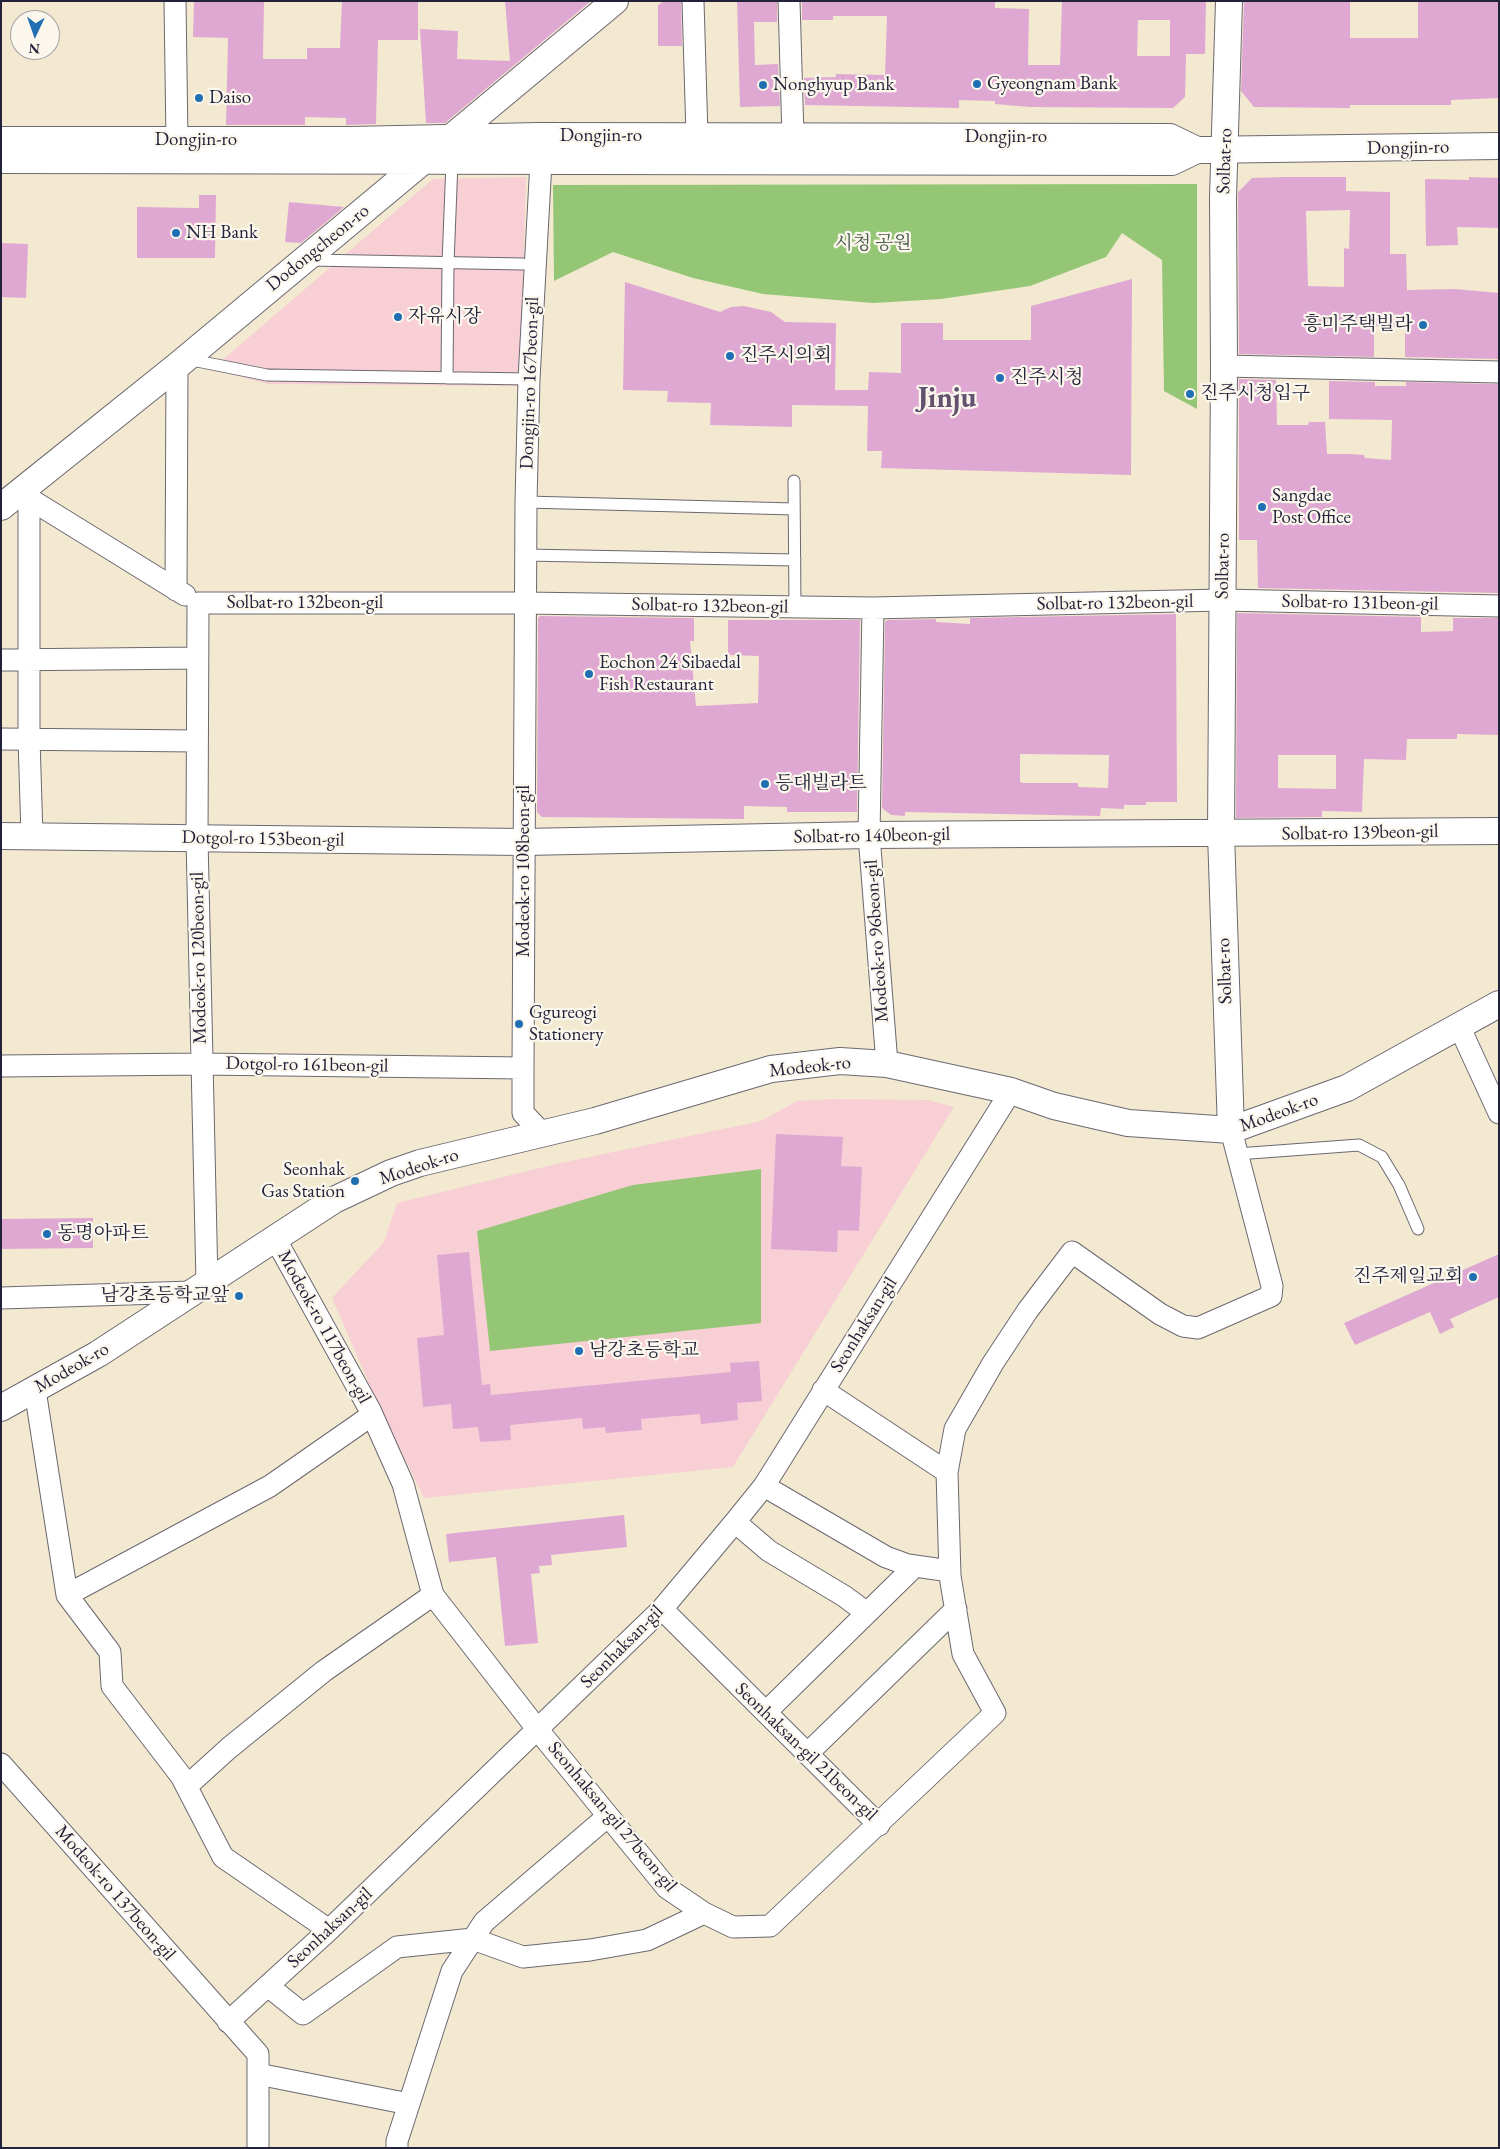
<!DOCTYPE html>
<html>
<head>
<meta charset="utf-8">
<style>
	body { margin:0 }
	#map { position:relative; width:1500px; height:2149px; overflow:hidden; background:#f3e9d1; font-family:"EB Garamond",serif }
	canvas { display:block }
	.frame { position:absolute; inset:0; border:2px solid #22223b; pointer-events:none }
	.north { position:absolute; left:10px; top:10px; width:50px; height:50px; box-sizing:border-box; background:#fbf7ec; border:1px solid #a4a2a5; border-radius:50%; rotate:183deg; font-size:14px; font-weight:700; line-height:20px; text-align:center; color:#22223b }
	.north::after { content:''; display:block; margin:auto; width:18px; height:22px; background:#1f6fb2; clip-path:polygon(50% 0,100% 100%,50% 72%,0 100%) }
</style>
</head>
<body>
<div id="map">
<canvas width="1500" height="2149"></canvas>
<div class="frame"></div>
<div class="north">N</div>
</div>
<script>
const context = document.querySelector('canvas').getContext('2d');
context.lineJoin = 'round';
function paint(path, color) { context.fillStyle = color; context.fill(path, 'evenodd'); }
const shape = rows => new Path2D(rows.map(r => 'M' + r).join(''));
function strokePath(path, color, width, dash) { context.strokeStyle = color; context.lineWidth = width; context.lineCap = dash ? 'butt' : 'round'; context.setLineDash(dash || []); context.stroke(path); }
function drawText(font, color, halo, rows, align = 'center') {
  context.font = font + ' "EB Garamond","Noto Serif KR",serif'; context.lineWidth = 4.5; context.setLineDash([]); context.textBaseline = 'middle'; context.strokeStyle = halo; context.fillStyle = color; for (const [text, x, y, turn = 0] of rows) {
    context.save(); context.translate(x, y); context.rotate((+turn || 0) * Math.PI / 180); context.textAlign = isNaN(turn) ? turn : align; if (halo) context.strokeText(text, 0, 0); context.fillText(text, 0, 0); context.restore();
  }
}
paint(shape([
	[526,177,520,386,268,384,212,369,433,179],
	[832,1099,928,1100,954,1107,733,1467,424,1498,378,1404,332,1298,384,1242,397,1203,556,1164,761,1121,797,1101]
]), '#f7cfd4');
paint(shape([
	[1197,184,1197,409,1164,391,1162,260,1122,233,1106,257,1030,286,941,299,873,303,763,294,693,278,613,252,554,281,553,185],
	[761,1169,761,1323,490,1351,477,1231,633,1185]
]), '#94c676');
paint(shape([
	[194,1,264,1,263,59,307,59,307,48,340,48,342,1,418,1,418,40,378,40,376,124,346,125,346,118,305,117,305,125,226,125,228,38,193,37],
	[505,1,591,1,445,123,426,123,420,29,458,31,457,59,510,61],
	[664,1,681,1,682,46,658,46,658,5],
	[737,1,777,1,777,22,754,22,755,65,778,64,780,106,740,107],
	[802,1,995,1,995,8,1029,9,1028,65,1060,65,1062,1,1206,1,1205,54,1186,54,1185,97,1173,108,1030,107,995,104,995,101,959,100,959,108,805,105,804,78,836,77,836,74,885,75,887,16,833,16,833,20,802,20],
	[1138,20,1170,20,1170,56,1137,56],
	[1244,1,1350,1,1350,38,1418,38,1418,1,1499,1,1499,98,1451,100,1451,105,1350,105,1350,108,1254,107,1241,91],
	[1283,177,1346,177,1346,191,1390,192,1390,254,1406,254,1407,290,1455,289,1499,293,1499,359,1405,357,1405,327,1374,326,1374,357,1239,354,1238,192,1252,178],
	[1350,210,1349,249,1344,248,1344,287,1308,286,1306,211],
	[1469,177,1499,178,1499,228,1457,227,1458,245,1426,246,1425,179,1469,180],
	[199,195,216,195,215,258,137,258,137,207,199,208],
	[289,202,344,207,301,243,285,242],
	[1,243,28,244,26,298,1,297],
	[1132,279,1131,475,881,468,882,451,867,451,868,406,792,405,792,427,710,425,711,403,667,402,668,391,623,390,625,282,720,312,731,307,744,306,771,312,785,322,836,323,835,390,868,390,869,372,901,373,901,323,943,323,943,340,1031,340,1031,306],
	[1239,379,1276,380,1277,425,1308,425,1309,422,1325,422,1327,454,1351,454,1364,455,1365,458,1391,460,1392,420,1329,419,1329,381,1375,382,1375,386,1406,386,1406,382,1499,384,1499,593,1258,588,1257,540,1239,540],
	[1237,613,1421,617,1421,632,1453,631,1453,618,1499,618,1499,735,1457,734,1457,739,1407,739,1406,760,1364,759,1362,812,1322,811,1322,817,1236,818],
	[1278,755,1336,755,1336,789,1278,788],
	[1176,614,1177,802,1146,802,1146,805,1124,805,1124,809,1101,808,1100,816,905,812,905,816,891,815,882,808,885,622,888,620,936,619,936,622,970,624,970,618],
	[1020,754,1109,755,1108,788,1078,787,1078,783,1023,783,1020,782],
	[540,616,694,618,694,641,690,641,696,706,758,703,759,656,728,655,728,620,860,620,857,812,787,812,787,807,744,806,744,819,542,817,537,812,538,618],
	[776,1134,843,1137,841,1166,862,1167,859,1231,838,1230,837,1252,771,1249],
	[93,1218,93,1248,1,1249,1,1219],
	[469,1252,482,1385,490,1384,491,1395,731,1372,730,1363,759,1361,762,1401,737,1403,738,1420,701,1424,700,1414,641,1419,642,1430,606,1433,605,1427,583,1429,582,1418,510,1425,511,1440,480,1442,478,1427,453,1429,451,1404,423,1407,417,1338,444,1335,437,1255],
	[1499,1254,1499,1297,1450,1319,1454,1327,1440,1334,1430,1312,1355,1345,1344,1323],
	[624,1515,627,1547,551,1555,552,1565,539,1566,540,1573,531,1574,538,1643,505,1646,496,1557,449,1562,446,1534]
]), '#dfa8d2');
const service = shape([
	[310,260,523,264],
	[187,359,267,375,529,379],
	[447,378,448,263,452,162],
	[794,481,795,607],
	[526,502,794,509],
	[525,555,795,560],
	[1237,1154,1359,1145,1382,1157,1399,1185,1418,1229]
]);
const minor = shape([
	[175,1,177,141],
	[693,1,697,136],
	[789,1,793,137],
	[541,162,529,379,526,502,523,1068,523,1113,542,1133],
	[1224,366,1499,372],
	[20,493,185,595],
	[29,499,29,739,32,836],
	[176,590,177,366],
	[198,603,524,603,873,608,1222,600,1499,606],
	[198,603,197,838,207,1283],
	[873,608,869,835,887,1064],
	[1,660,197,658],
	[1,739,196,741],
	[1459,1026,1499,1113],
	[1,1066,201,1064,523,1068],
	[276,1240,370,1410,403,1484,433,1595,538,1730,667,1888,704,1913,733,1927,770,1926,995,1713,963,1654,950,1576,947,1472,823,1390],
	[1,1298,192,1292],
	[35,1390,67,1595,110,1652,112,1686,181,1776,223,1857,329,1930],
	[947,1472,955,1429,993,1363,1028,1310,1072,1252,1160,1314,1183,1326,1198,1328,1271,1296,1272,1286,1231,1130],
	[764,1486,886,1557,908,1565,950,1571],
	[735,1522,769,1551,844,1596,867,1613],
	[67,1595,270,1486,372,1415],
	[662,1609,879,1825],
	[766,1712,915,1566],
	[807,1754,956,1609],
	[1,1764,258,2054,258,2148],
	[187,1786,229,1748,324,1671,433,1595],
	[268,1986,303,2014,397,1947,473,1939,523,1957,590,1950,647,1940,704,1913],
	[228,2022,329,1930,662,1609,735,1522,764,1486,1011,1091],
	[258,2074,409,2104],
	[397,2148,397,2141,452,1971,473,1939,484,1922,608,1816]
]);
const tertiary = shape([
	[1229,1,1223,198,1224,366,1221,834,1231,1130],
	[1,140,351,140,538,136,1170,137,1197,150,1499,146],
	[1,160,1172,162,1197,150],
	[1,507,177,366,615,1],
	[1,836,524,842,869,835,1499,831],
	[1,1408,98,1354,334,1200,391,1173,420,1163,595,1121,771,1069,840,1061,887,1064,1011,1091,1054,1106,1128,1123,1231,1130,1347,1088,1499,1004]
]);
strokePath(service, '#6b6870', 13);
strokePath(minor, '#6b6870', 23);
strokePath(tertiary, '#6b6870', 28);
strokePath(service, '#fff', 11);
strokePath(minor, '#fff', 21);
strokePath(tertiary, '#fff', 26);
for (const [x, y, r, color] of [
	[977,84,5,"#1f6fb2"],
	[763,85,5,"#1f6fb2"],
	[199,98,5,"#1f6fb2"],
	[176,233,5,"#1f6fb2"],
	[398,317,5,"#1f6fb2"],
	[1423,325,5,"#1f6fb2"],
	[730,356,5,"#1f6fb2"],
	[1000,378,5,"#1f6fb2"],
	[1190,394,5,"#1f6fb2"],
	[1262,507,5,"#1f6fb2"],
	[589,674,5,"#1f6fb2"],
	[765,784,5,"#1f6fb2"],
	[519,1024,5,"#1f6fb2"],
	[355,1181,5,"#1f6fb2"],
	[47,1234,5,"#1f6fb2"],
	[1473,1277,5,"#1f6fb2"],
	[239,1296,5,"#1f6fb2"],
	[579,1351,5,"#1f6fb2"]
]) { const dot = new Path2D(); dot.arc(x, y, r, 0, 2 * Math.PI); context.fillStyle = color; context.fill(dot); strokePath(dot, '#fbf7ec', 2); }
drawText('19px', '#22223b', '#fbf7ec', [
	["Gyeongnam Bank",987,84],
	["Nonghyup Bank",773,85],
	["Daiso",209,98],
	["NH Bank",186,233],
	["자유시장",408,317],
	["흥미주택빌라",1413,325,"right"],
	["진주시의회",740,356],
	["진주시청",1010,378],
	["진주시청입구",1200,394],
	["Sangdae",1272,496],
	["Post Office",1272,518],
	["Eochon 24 Sibaedal",599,663],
	["Fish Restaurant",599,685],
	["등대빌라트",775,784],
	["Ggureogi",529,1013],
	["Stationery",529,1035],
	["Seonhak",345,1170,"right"],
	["Gas Station",345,1192,"right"],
	["동명아파트",57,1234],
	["진주제일교회",1463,1277,"right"],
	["남강초등학교앞",229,1296,"right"],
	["남강초등학교",589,1351]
], 'left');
drawText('19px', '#22223b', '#fbf7ec', [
	["Dongjin-ro",601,136],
	["Dongjin-ro",1006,137],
	["Dongjin-ro",196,140],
	["Dongjin-ro",1408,148,-1],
	["Solbat-ro",1225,161,-88],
	["Dodongcheon-ro",318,248,-39],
	["Dongjin-ro 167beon-gil",530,383,-88],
	["Solbat-ro",1223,566,-89],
	["Solbat-ro 132beon-gil",305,603],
	["Solbat-ro 132beon-gil",1115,603,-1],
	["Solbat-ro 131beon-gil",1360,603,1],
	["Solbat-ro 132beon-gil",710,606,1],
	["Solbat-ro 139beon-gil",1360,833,-1],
	["Solbat-ro 140beon-gil",872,836,-1],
	["Dotgol-ro 153beon-gil",263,839,1],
	["Modeok-ro 108beon-gil",524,871,-90],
	["Modeok-ro 96beon-gil",877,941,-94],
	["Modeok-ro 120beon-gil",199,958,-91],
	["Solbat-ro",1225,971,-92],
	["Dotgol-ro 161beon-gil",307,1065,1],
	["Modeok-ro",810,1067,-6],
	["Modeok-ro",1279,1113,-20],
	["Modeok-ro",419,1167,-18],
	["Seonhaksan-gil",864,1325,-58],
	["Modeok-ro 117beon-gil",324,1327,61],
	["Modeok-ro",72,1368,-30],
	["Seonhaksan-gil",622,1647,-45],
	["Seonhaksan-gil 21beon-gil",806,1752,44],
	["Seonhaksan-gil 27beon-gil",612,1817,50],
	["Modeok-ro 137beon-gil",115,1893,49],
	["Seonhaksan-gil",330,1928,-43]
]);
drawText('19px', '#4a5b50', '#fbf7ec', [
	["시청 공원",873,244]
]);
drawText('bold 29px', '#645170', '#fbf7ec', [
	["Jinju",947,399]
]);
</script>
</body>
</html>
